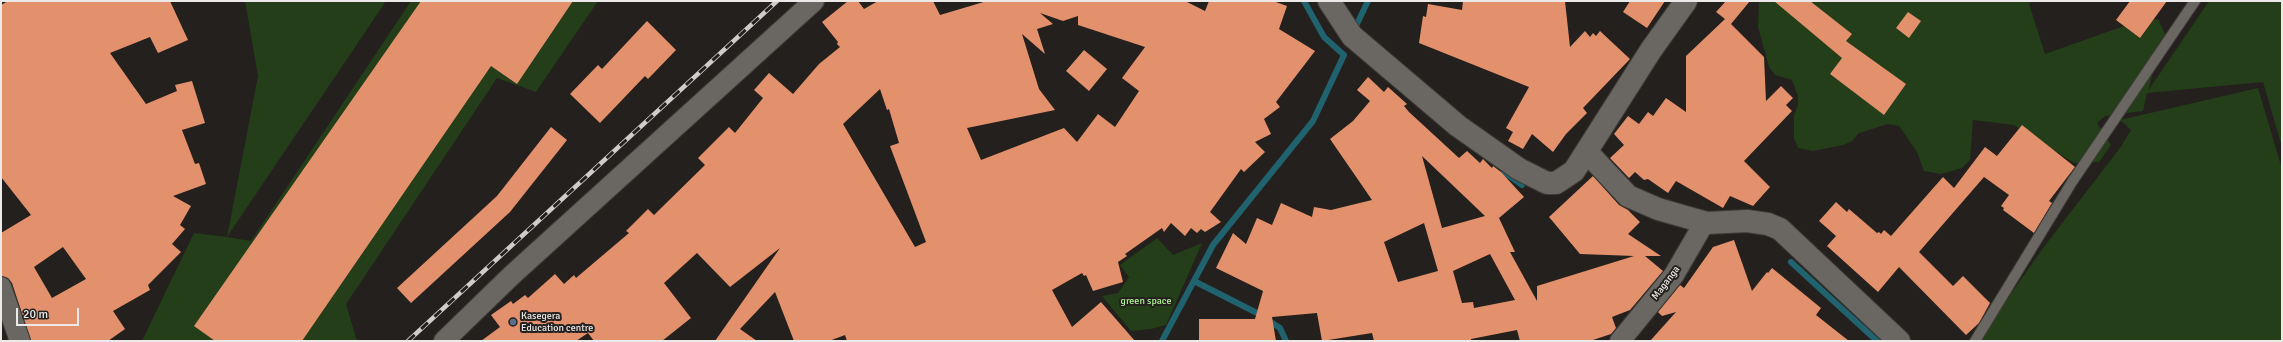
<!DOCTYPE html>
<html>
<head>
<meta charset="utf-8">
<style>
	body { margin:0 }
	#map { position:relative; width:2283px; height:342px; overflow:hidden; background:#24201d; font-family:Signika,sans-serif }
	canvas { display:block }
	.frame { position:absolute; inset:0; border:2px solid #eceae8; pointer-events:none }
	.scale { position:absolute; left:16px; top:308px; width:63px; height:18px; box-sizing:border-box; border:2px solid #eceae8; border-top:0; padding-left:5px; font-size:12px; line-height:14px; white-space:nowrap; color:#eceae8; -webkit-text-stroke:3px #24201d; paint-order:stroke }
</style>
</head>
<body>
<div id="map">
<canvas width="2283" height="342"></canvas>
<div class="frame"></div>
<div class="scale">20 m</div>
</div>
<script>
const context = document.querySelector('canvas').getContext('2d');
context.lineJoin = 'round';
function paint(path, color) { context.fillStyle = color; context.fill(path, 'evenodd'); }
const shape = rows => new Path2D(rows.map(r => 'M' + r).join(''));
function strokePath(path, color, width, dash) { context.strokeStyle = color; context.lineWidth = width; context.lineCap = dash ? 'butt' : 'round'; context.setLineDash(dash || []); context.stroke(path); }
function drawText(font, color, halo, rows, align = 'center') {
  context.font = font + ' Signika,sans-serif'; context.lineWidth = 4; context.setLineDash([]); context.textBaseline = 'middle'; context.strokeStyle = halo; context.fillStyle = color; for (const [text, x, y, turn = 0] of rows) {
    context.save(); context.translate(x, y); context.rotate((+turn || 0) * Math.PI / 180); context.textAlign = isNaN(turn) ? turn : align; if (halo) context.strokeText(text, 0, 0); context.fillText(text, 0, 0); context.restore();
  }
}
paint(shape([
	[245,1,386,1,227,237,251,241,411,1,598,1,536,92,497,78,346,304,357,341,142,341,194,233,227,237,258,76],
	[1759,1,2031,1,2029,4,2045,54,2121,27,2158,19,2166,36,2159,50,2148,91,2209,1,2282,1,2282,147,2263,82,2147,93,2143,111,2105,116,2097,123,2111,145,2099,162,2074,163,2014,125,1973,120,1970,160,1962,168,1941,174,1924,171,1917,152,1899,126,1888,124,1859,133,1852,141,1843,145,1813,151,1798,148,1794,138,1794,115,1798,105,1798,96,1792,80,1775,75,1769,67,1758,27],
	[2258,88,2282,169,2282,341,1978,341,2043,248,2120,148,2131,130,2120,120],
	[1157,238,1173,255,1202,243,1166,325,1151,329,1131,331,1102,296,1118,293,1129,277,1120,265]
]), '#233e19');
strokePath(shape([
	[1356,26,1368,1],
	[1504,172,1522,185],
	[1791,262,1877,341],
	[1194,281,1257,313,1280,328,1286,341],
	[1162,341,1213,245,1313,121,1344,55,1324,37,1304,1]
]), '#20636e', 6);
paint(shape([
	[8,1,170,1,188,40,158,53,150,37,110,53,146,104,177,91,175,85,192,81,205,123,182,130,195,164,199,163,206,184,173,196,191,206,180,225,185,229,172,244,181,252,148,285,150,290,113,311,125,329,108,341,31,341,12,283,8,278,1,276,1,233,31,215,1,177,1,5],
	[63,247,86,279,52,298,34,267],
	[421,1,573,1,517,84,491,66,302,341,215,341,194,326],
	[848,1,858,1,864,9,878,1,933,1,940,15,987,1,1185,1,1205,11,1209,1,1273,1,1287,6,1279,29,1315,51,1276,102,1280,107,1264,119,1271,134,1255,142,1265,152,1244,172,1241,169,1210,212,1221,222,1205,232,1201,229,1197,233,1191,228,1185,236,1171,223,1164,232,1162,228,1125,254,1127,256,1118,262,1123,282,1093,291,1086,275,1084,276,1082,273,1052,290,1072,327,1101,302,1135,341,847,341,845,335,829,341,794,341,775,292,740,329,757,341,715,341,780,248,730,287,697,253,664,283,691,318,662,341,594,341,588,333,576,341,481,341,500,327,491,315,511,301,513,304,525,295,528,298,555,274,564,284,574,275,576,278,629,233,626,231,648,209,654,215,705,165,698,158,729,127,735,133,763,98,754,90,769,73,793,94,819,64,840,47,837,44,838,42,822,22],
	[1040,13,1063,21,1078,16,1078,25,1145,47,1122,78,1139,91,1115,127,1098,114,1077,142,1064,128,981,160,967,128,1055,110,1039,89,1022,34,1045,54,1037,29,1053,24],
	[880,89,887,110,889,109,899,143,890,146,926,242,915,247,843,124],
	[1463,1,1565,1,1570,47,1585,31,1590,37,1593,33,1596,36,1600,31,1630,59,1583,108,1587,113,1566,134,1553,152,1532,134,1523,149,1508,141,1513,132,1506,128,1529,87,1419,43,1423,16,1426,17,1428,4,1462,10],
	[1630,1,1665,1,1647,28,1623,12],
	[1726,1,1750,1,1731,24,1764,57,1766,101,1781,86,1793,98,1786,105,1792,111,1744,161,1770,187,1753,206,1730,196,1723,208,1676,181,1668,193,1648,179,1644,180,1635,172,1629,178,1610,158,1624,145,1614,134,1628,116,1639,124,1648,112,1653,116,1666,98,1686,112,1686,56,1725,19,1716,12],
	[1774,1,1810,1,1852,34,1846,41,1906,84,1884,115,1830,74,1842,58],
	[2130,1,2167,1,2140,38,2116,20],
	[1908,12,1921,21,1909,38,1896,28],
	[647,21,676,50,648,79,645,76,600,123,570,94,598,65,602,69],
	[1084,50,1107,69,1089,91,1066,71],
	[1368,77,1384,92,1388,87,1407,104,1404,106,1409,112,1459,158,1467,151,1480,163,1483,159,1492,168,1493,166,1501,172,1524,197,1499,218,1515,252,1510,252,1537,301,1537,286,1634,256,1580,254,1549,217,1593,176,1619,205,1628,210,1640,222,1628,234,1661,256,1645,256,1663,271,1630,310,1612,317,1616,328,1611,334,1590,341,1520,341,1517,330,1471,339,1471,341,1374,341,1372,333,1322,341,1317,313,1272,317,1276,341,1199,341,1199,319,1255,319,1263,291,1216,268,1233,233,1246,244,1257,218,1272,225,1281,203,1312,217,1314,207,1331,210,1372,200,1330,139,1353,121,1370,101,1357,90],
	[1422,156,1485,216,1442,228],
	[1424,223,1438,271,1398,282,1384,242],
	[1490,254,1515,300,1474,308,1473,302,1462,303,1453,271],
	[2022,125,2075,167,2049,201,2052,203,2034,233,2003,210,2004,208,2001,206,2009,195,1984,177,1919,252,1953,286,1963,276,1990,303,1979,323,1966,335,1899,267,1878,292,1827,246,1836,236,1819,221,1836,202,1847,212,1849,209,1877,233,1879,232,1881,234,1884,230,1891,236,1943,177,1954,188,1985,147,1997,156],
	[551,127,567,140,510,212,411,303,397,288,497,196],
	[1734,240,1752,291,1767,272,1768,273,1772,268,1821,308,1816,315,1849,341,1650,341,1676,312,1662,316,1658,312,1680,285,1684,288,1713,247]
]), '#e3906c');
const service = shape([
	[1975,341,2072,182,2195,1]
]);
const minor = shape([
	[1,287,20,341],
	[444,341,512,275,814,1],
	[1620,341,1674,275,1703,225,1707,223]
]);
const tertiary = shape([
	[1329,1,1352,36,1458,126,1519,169,1547,183,1556,183,1574,171,1651,50,1686,1],
	[1587,152,1628,196,1658,209,1707,223,1747,221,1768,224,1780,229,1899,341]
]);
strokePath(service, '#3e3b38', 12);
strokePath(minor, '#3e3b38', 22);
strokePath(tertiary, '#3e3b38', 24);
strokePath(service, '#6a6662', 10);
strokePath(minor, '#6a6662', 20);
strokePath(tertiary, '#6a6662', 22);
const rail = shape([
	[408,341,777,1]
]);
strokePath(rail, '#cfcdcb', 4.5);
strokePath(rail, '#24201d', 3, [9]);
for (const [x, y, r, color] of [
	[513,322,4,"#5c6f8a"]
]) { const dot = new Path2D(); dot.arc(x, y, r, 0, 2 * Math.PI); context.fillStyle = color; context.fill(dot); strokePath(dot, '#24201d', 1.5); }
drawText('10px', '#eceae8', '#24201d', [
	["Maganga",1666,283,-53]
]);
drawText('10px', '#adf395', '#24201d', [
	["green space",1146,301]
]);
drawText('10px', '#eceae8', '#24201d', [
	["Kasegera",521,316],
	["Education centre",521,328]
], 'left');
</script>
</body>
</html>
